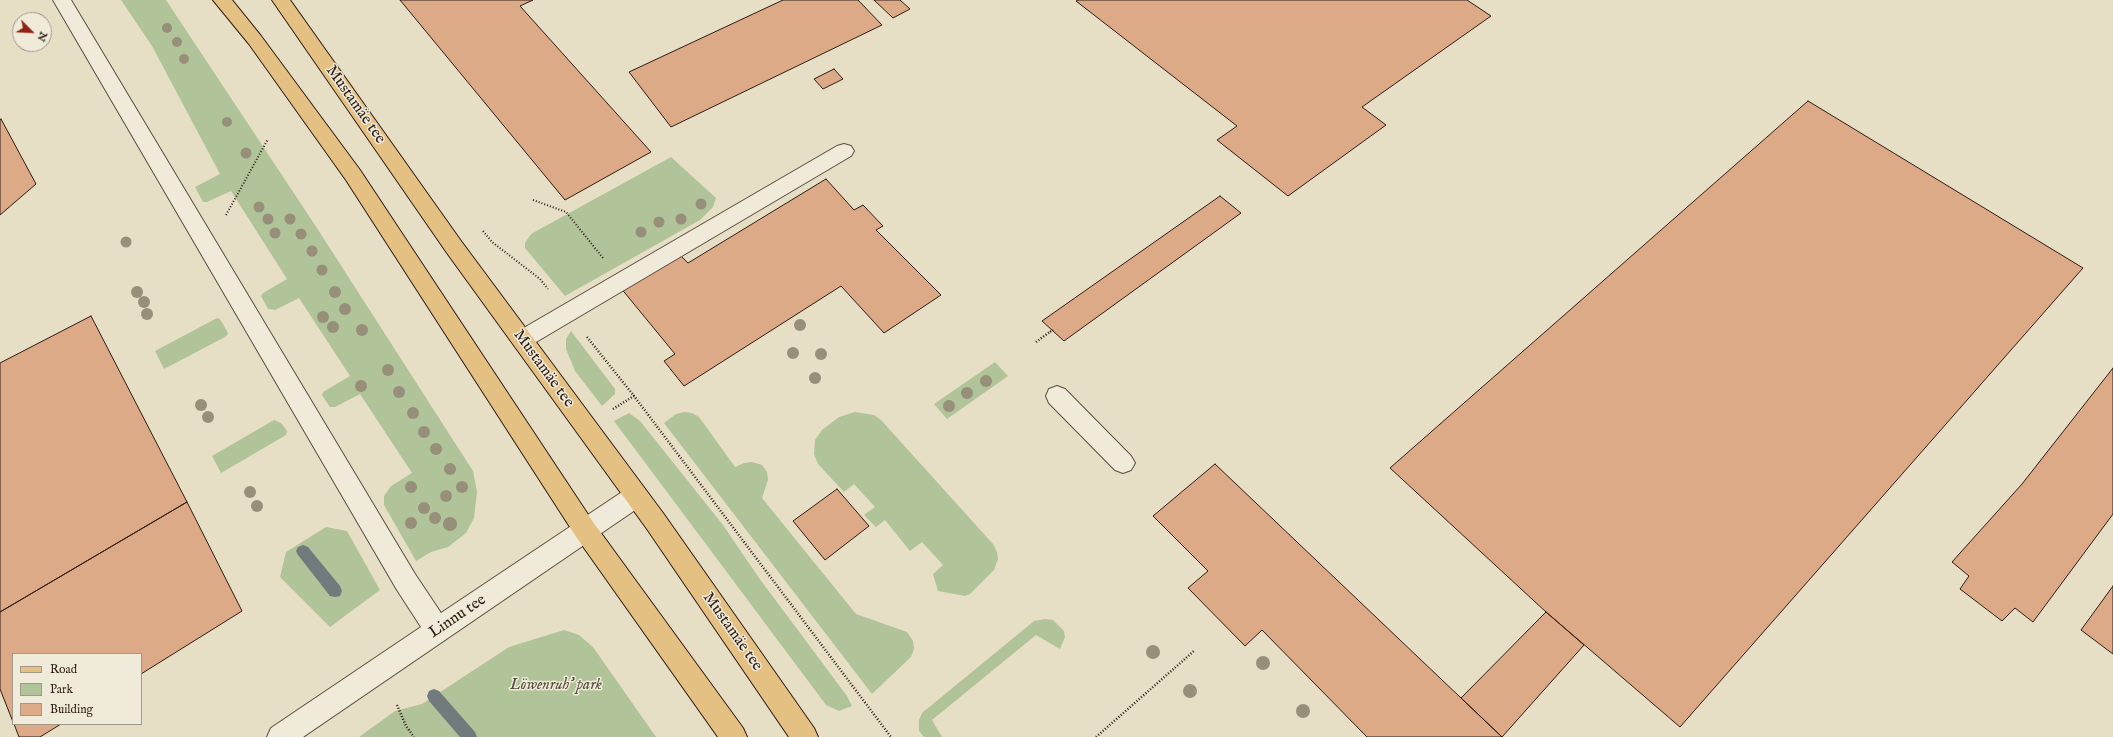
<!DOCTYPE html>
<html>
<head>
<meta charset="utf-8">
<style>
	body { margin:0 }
	#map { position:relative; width:2113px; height:737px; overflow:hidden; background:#e7dfc5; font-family:"IM FELL English",serif }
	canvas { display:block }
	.legend { position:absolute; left:12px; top:653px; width:130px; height:72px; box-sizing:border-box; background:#efead9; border:1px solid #a2988b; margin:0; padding:5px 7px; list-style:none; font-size:12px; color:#2e1c15 }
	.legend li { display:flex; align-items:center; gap:8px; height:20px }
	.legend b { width:20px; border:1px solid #a2988b }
	.north { position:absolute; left:12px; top:12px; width:40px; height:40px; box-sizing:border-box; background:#efead9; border:1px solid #a2988b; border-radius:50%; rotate:114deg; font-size:11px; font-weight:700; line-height:16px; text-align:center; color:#2e1c15 }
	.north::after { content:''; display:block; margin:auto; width:14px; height:18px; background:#8f2418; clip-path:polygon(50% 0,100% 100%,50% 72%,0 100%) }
</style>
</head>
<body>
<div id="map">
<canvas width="2113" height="737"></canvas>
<ul class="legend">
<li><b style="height:5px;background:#e4c082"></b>Road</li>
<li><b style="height:11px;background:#b1c398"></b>Park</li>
<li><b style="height:11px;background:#da8"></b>Building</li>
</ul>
<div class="north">N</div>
</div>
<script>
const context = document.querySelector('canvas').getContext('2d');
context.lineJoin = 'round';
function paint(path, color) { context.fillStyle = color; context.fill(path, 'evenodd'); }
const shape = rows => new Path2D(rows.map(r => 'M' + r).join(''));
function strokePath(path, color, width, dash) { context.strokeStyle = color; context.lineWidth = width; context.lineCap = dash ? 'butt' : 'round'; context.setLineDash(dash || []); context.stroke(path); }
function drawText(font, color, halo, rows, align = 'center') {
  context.font = font + ' "IM FELL English",serif'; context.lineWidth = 3; context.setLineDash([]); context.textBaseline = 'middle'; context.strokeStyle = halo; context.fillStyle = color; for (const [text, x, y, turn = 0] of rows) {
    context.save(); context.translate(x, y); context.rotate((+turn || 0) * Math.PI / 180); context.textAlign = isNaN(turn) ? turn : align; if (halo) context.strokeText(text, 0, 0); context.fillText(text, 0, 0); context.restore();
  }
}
paint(shape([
	[121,0,166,0,315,225,473,471,477,492,474,518,466,533,448,547,431,552,416,561,384,505,384,496,391,486,412,473,360,394,335,407,330,407,322,395,323,392,350,376,299,298,275,310,268,309,261,296,263,293,287,279,231,191,207,202,203,202,195,187,220,174,152,46],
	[671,157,716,198,713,207,700,220,565,296,525,248,525,243,531,234],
	[217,318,220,319,227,331,228,334,225,337,164,369,155,351],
	[571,331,615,389,615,394,602,406,575,371,566,349,566,339],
	[995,362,1008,376,947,419,934,404],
	[684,412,692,413,699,417,735,467,744,463,752,462,762,465,767,472,768,480,762,498,856,614,907,632,913,641,914,649,911,657,872,694,664,423,676,414],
	[855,412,874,415,881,420,993,544,997,552,998,559,994,570,970,594,965,596,938,591,933,574,943,565,922,542,910,551,885,520,876,527,864,515,875,507,854,484,844,492,818,464,814,454,815,440,822,430,839,417],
	[629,413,640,421,723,525,759,578,847,696,852,706,839,711,826,705,614,421],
	[274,420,281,423,287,431,286,435,221,473,212,456],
	[326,527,347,531,380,590,330,627,280,577,286,552],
	[1045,619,1053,620,1064,631,1065,637,1060,649,1036,635,932,720,942,737,924,737,919,731,919,720,922,713,1034,621],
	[564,630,579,635,593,647,656,737,359,737,395,711,422,704,509,647]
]), '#b1c398');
paint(shape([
	[303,545,308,547,340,586,342,591,340,596,335,597,330,596,298,555,296,551,298,547,303,545],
	[434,689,439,691,475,732,477,737,460,737,429,701,427,696,429,691,434,689]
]), '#717a7c');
const building = shape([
	[400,0,533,0,520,6,651,152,565,200,400,0],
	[783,0,858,0,882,25,671,127,629,72,783,0],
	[874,0,900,0,910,9,893,18,874,0],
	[1078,0,1467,0,1491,16,1362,107,1386,125,1288,196,1217,140,1237,126,1076,1,1078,0],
	[834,69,843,79,823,89,814,79,834,69],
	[1808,101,2083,268,1680,727,1546,612,1390,468,1808,101],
	[1,119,36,184,0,215,0,120,1,119],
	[826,179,854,210,863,205,883,226,876,230,941,295,884,333,841,286,684,386,664,361,675,354,620,287,677,252,688,263,826,179],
	[1220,196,1241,213,1064,341,1042,321,1220,196],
	[91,316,187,502,0,612,0,363,91,316],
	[2113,368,2113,514,2033,622,2015,608,2002,621,1960,589,1969,576,1952,562,2022,484,2113,368],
	[1215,464,1502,737,1367,737,1262,630,1245,646,1188,588,1208,571,1153,516,1215,464],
	[837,489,869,526,825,560,793,521,837,489],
	[187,502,242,611,141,674,141,654,13,654,13,722,0,689,0,612,187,502],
	[2113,586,2113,654,2081,630,2113,586],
	[1546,612,1584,645,1502,737,1461,698,1546,612],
	[14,724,61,724,40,737,19,737,14,724]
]);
paint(building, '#da8');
strokePath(building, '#2e1c15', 1);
const minor = shape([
	[53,0,71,0,415,574,441,613,628,488,636,485,644,488,648,496,644,504,303,737,267,737,271,728,421,627,397,590,53,0],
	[844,144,851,146,854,151,851,156,531,345,523,348,515,345,512,339,515,333,837,146,844,144],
	[1057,386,1065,389,1131,456,1135,463,1131,470,1123,473,1115,470,1049,403,1046,396,1049,389,1057,386]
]);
const major = shape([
	[213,0,232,0,261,36,360,170,593,522,743,728,747,737,718,737,577,538,346,180,249,44,213,0],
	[272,0,290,0,461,241,663,513,814,728,818,737,789,737,647,529,447,253,272,0]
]);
strokePath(minor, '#5c4d41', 2);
strokePath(major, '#2e1c15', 2);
strokePath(shape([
	[533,200,566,212,603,258],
	[226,215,268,139],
	[483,231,492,242,540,279,548,289],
	[1050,332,1053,330]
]), '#2e1c15', 2, [1, 2]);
strokePath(shape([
	[587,337,634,396],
	[1036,342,1051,331],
	[613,409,634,396,891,737],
	[397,705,406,726,414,737],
	[1096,737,1194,651]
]), '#2e1c15', 2.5, [1, 2]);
paint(minor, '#efead9');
paint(major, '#e4c082');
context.fillStyle = '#978f7a';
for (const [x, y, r] of [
	[167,28,5],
	[177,42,5],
	[184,59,5],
	[227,122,5],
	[246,153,5.5],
	[701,204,5.5],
	[259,207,5.5],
	[268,219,5.5],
	[290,219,5.5],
	[681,219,5.5],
	[659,222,5.5],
	[641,232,5.5],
	[275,233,5.5],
	[301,234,5.5],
	[126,242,5.5],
	[312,251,5.5],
	[322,270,5.5],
	[137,292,6],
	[335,292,6],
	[144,302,6],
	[345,309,6],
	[147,314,6],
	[323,317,6],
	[800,325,6],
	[333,327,6],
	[362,330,6],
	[793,353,6],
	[821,354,6],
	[388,370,6],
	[815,378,6],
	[986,381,6],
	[361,386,6],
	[399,392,6],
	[967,393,6],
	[201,405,6],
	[949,406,6],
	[413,413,6],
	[208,417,6],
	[424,432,6],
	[436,449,6],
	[450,469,6],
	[411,487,6],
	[462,487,6],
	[250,492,6],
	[446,496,6],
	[257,506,6],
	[424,508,6],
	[435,518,6],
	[411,523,6],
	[450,524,7],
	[1153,652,7],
	[1263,663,7],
	[1190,691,7],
	[1303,711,7]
]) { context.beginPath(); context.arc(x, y, r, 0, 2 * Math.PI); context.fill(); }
drawText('16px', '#2e1c15', '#efead9', [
	["Mustamäe tee",355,105,55],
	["Mustamäe tee",543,369,54],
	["Linnu tee",458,617,-34],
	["Mustamäe tee",732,632,55]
]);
drawText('italic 16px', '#554e3c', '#efead9', [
	["Löwenruh' park",556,686]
]);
</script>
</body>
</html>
